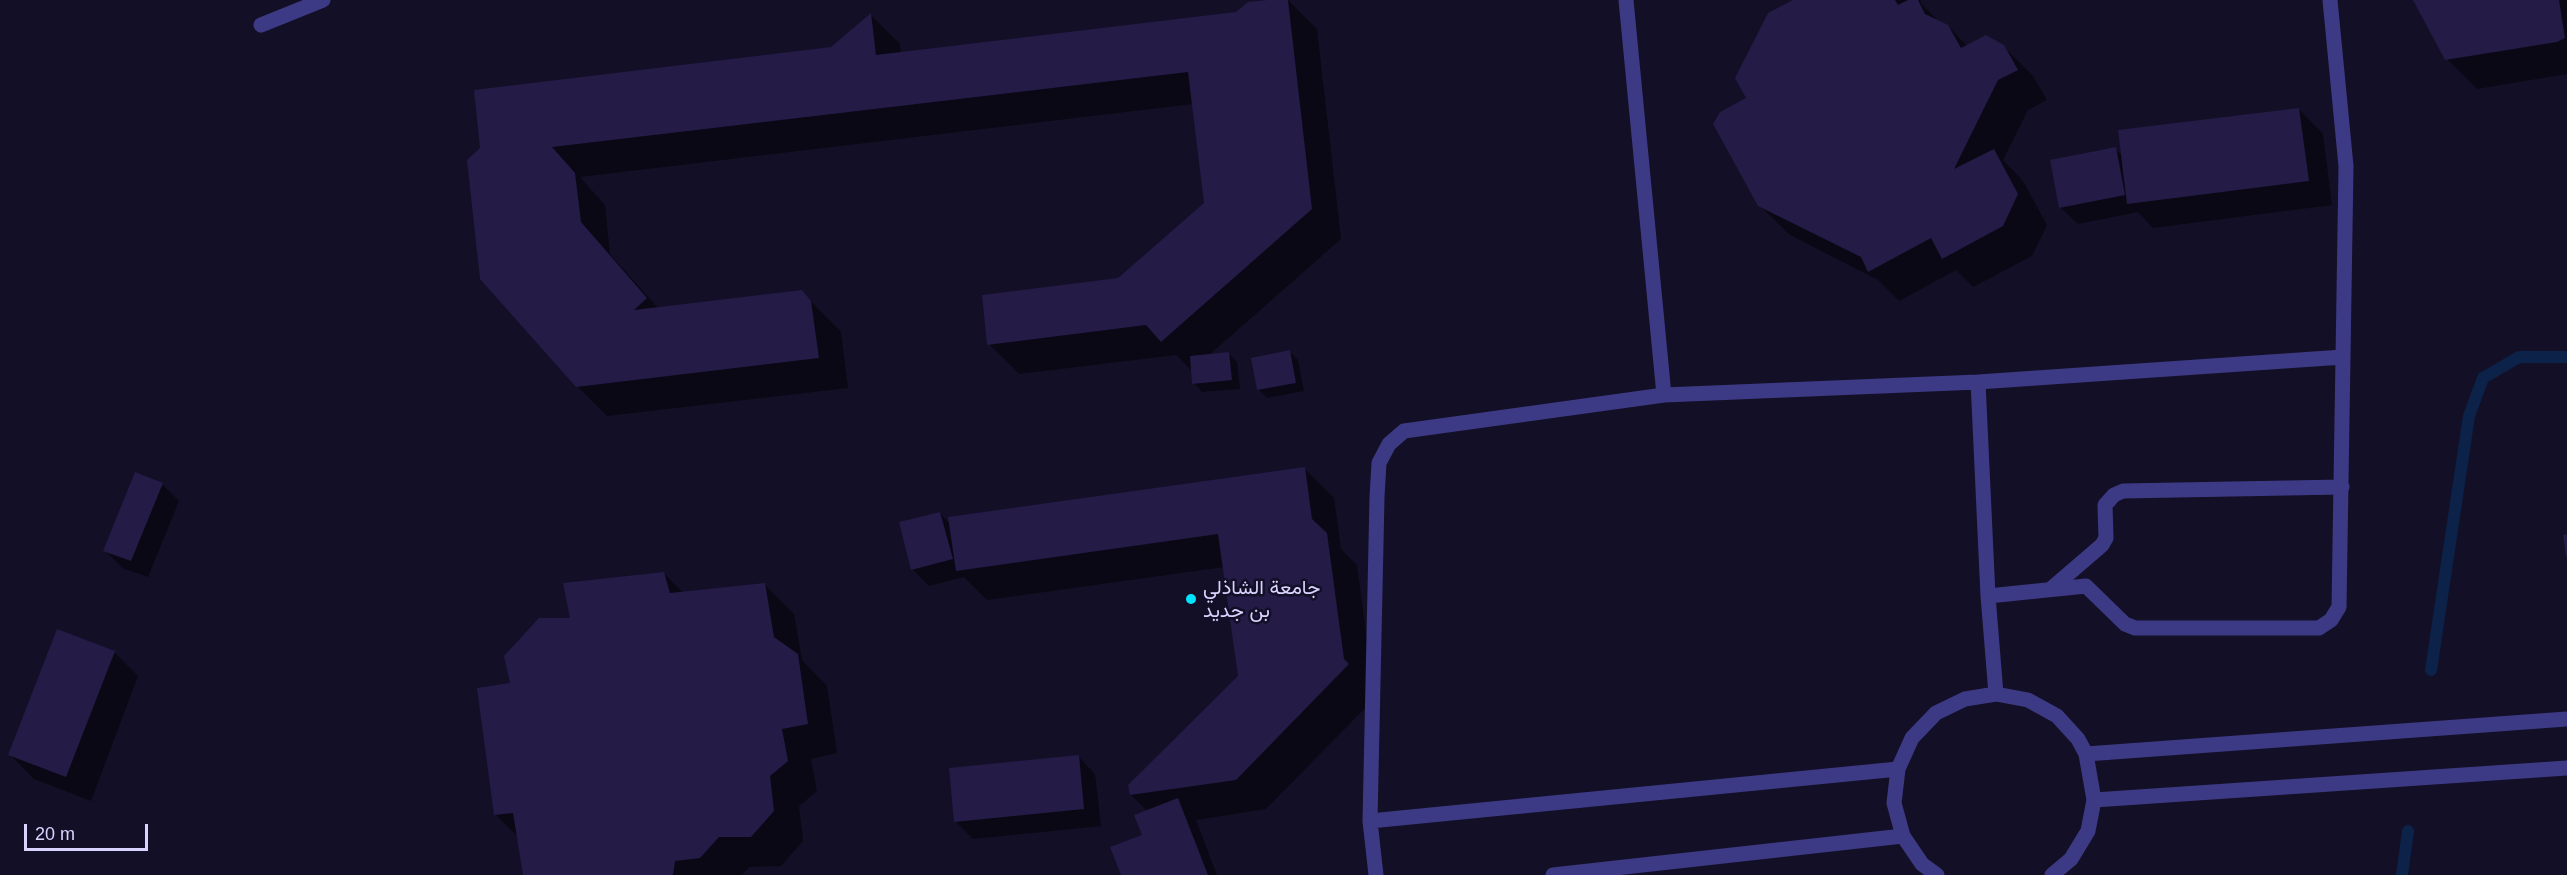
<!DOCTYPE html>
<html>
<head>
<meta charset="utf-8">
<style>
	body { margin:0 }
	#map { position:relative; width:2567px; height:875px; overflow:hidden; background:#130f26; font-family:Arial,sans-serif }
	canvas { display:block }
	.scale { position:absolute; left:24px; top:824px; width:124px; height:27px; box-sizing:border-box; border:3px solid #d9d4ff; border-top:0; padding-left:8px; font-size:18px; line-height:21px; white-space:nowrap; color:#d9d4ff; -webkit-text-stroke:4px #130f26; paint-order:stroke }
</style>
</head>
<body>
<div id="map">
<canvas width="2567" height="875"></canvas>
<div class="scale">20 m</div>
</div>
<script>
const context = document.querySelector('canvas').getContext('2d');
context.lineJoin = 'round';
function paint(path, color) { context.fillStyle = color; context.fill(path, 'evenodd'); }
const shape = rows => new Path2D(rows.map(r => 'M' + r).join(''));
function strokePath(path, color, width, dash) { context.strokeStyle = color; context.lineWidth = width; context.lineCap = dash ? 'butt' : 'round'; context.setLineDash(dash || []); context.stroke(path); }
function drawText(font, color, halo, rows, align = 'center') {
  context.font = font + ' Arial,Vazirmatn,sans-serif'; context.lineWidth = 5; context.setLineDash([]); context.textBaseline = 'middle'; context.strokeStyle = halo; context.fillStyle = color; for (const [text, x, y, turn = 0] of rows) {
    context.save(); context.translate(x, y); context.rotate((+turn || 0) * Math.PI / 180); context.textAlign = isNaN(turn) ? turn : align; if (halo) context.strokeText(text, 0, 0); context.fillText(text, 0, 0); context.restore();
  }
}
paint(shape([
	[1279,0,1288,0,1317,29,1341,239,1208,356,1229,354,1237,362,1240,389,1202,392,1194,383,1192,371,1176,355,1019,374,989,344,1118,280,1205,204,1193,104,580,177,605,205,610,254,659,309,802,292,841,332,848,388,607,416,577,386,468,161,831,49,871,15,900,44,901,54,1237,14],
	[1796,0,1921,0,1920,2,1940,23,1948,26,1968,47,2003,46,2033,76,2047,100,2028,110,2003,160,2023,181,2047,225,2032,256,1973,287,1956,270,1899,301,1878,280,1790,235,1759,205,1748,98],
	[2415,0,2567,0,2567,74,2477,89,2447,59],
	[2299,109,2323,134,2332,205,2153,228,2138,212,2078,224,2060,207,2115,149,2123,156],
	[1289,351,1298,360,1304,391,1267,398,1259,390],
	[1304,468,1334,498,1341,549,1357,565,1374,691,1378,695,1266,809,1196,820,1217,875,1123,875,1144,836,1148,812,1131,795,1239,677,1224,567,987,600,964,577,929,586,912,569,940,513,951,525],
	[162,484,179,501,148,577,122,568,105,550],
	[664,573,683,593,764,584,794,614,802,660,827,686,837,753,811,759,817,791,799,806,803,841,781,866,749,867,742,875,524,875,518,837,495,814,512,684,572,620],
	[114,652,138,676,91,801,34,779,10,755],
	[1078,756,1095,774,1101,826,973,839,956,822]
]), '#0007');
strokePath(shape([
	[2431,670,2469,416,2483,378,2519,357,2567,357],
	[2402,875,2408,831]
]), '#0c2248', 12);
paint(shape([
	[1267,0,1288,0,1312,209,1161,342,1146,325,987,345,982,295,1118,278,1204,203,1188,72,552,147,575,173,581,222,647,298,634,310,802,290,811,301,819,358,576,387,480,279,467,160,480,148,474,90,831,47,871,13,876,55,1236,12,1248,2],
	[1793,0,1895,0,1898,5,1908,0,1918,0,1925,14,1948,25,1961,48,1986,35,2004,45,2018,70,1998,80,1954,169,1994,149,2018,194,2003,226,1942,259,1931,238,1868,272,1861,257,1758,206,1713,124,1720,112,1746,98,1735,78,1768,13],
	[2413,0,2559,0,2565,38,2557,42,2445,60],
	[2299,108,2309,181,2127,204,2118,130],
	[2116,147,2125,195,2059,208,2050,160],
	[1290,350,1296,383,1257,390,1251,358],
	[1229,352,1232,380,1192,384,1190,356],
	[1305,467,1312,519,1327,533,1344,659,1349,664,1236,780,1130,795,1128,785,1238,676,1218,534,956,571,948,517],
	[135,472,163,483,131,561,103,551],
	[940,512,953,559,911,570,899,522],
	[2567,534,2567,557,2566,557,2563,535],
	[664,572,670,593,765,583,774,637,798,654,808,724,782,729,788,761,770,776,774,811,751,837,719,837,700,858,675,861,673,875,523,875,513,813,494,815,477,688,510,683,504,656,539,618,570,618,563,583],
	[57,629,115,651,66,777,8,755],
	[1079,755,1084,809,954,822,949,768],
	[1178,798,1208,875,1121,875,1110,847,1142,835,1134,815]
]), '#241b47');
strokePath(shape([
	[1626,0,1664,395],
	[261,25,323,0],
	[1978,382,1988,596,1996,694],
	[2052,588,2102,545,2106,538,2105,505,2114,495,2123,491,2342,487],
	[1988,596,2086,586,2125,624,2135,628,2319,628,2331,620,2339,607,2343,357],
	[2086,754,2567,719],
	[2094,800,2567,768],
	[1370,821,1898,769],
	[1376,875,1370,821,1377,497,1379,463,1389,444,1404,431,1664,395,1978,382,2343,357,2346,166,2330,0],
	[1553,875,1903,836],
	[1937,875,1922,864,1903,836,1894,803,1898,769,1912,738,1936,713,1965,699,1996,694,2028,700,2057,716,2078,739,2086,754,2094,800,2088,831,2071,859,2052,875]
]), '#3d3a85', 15);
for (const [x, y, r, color] of [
	[1191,599,6,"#00e5ff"]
]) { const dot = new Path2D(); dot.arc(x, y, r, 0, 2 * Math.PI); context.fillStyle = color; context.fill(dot); strokePath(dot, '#130f26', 2); }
drawText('20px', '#d9d4ff', '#130f26', [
	["جامعة الشاذلي",1203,588],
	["بن جديد",1203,611]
], 'left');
</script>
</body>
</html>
